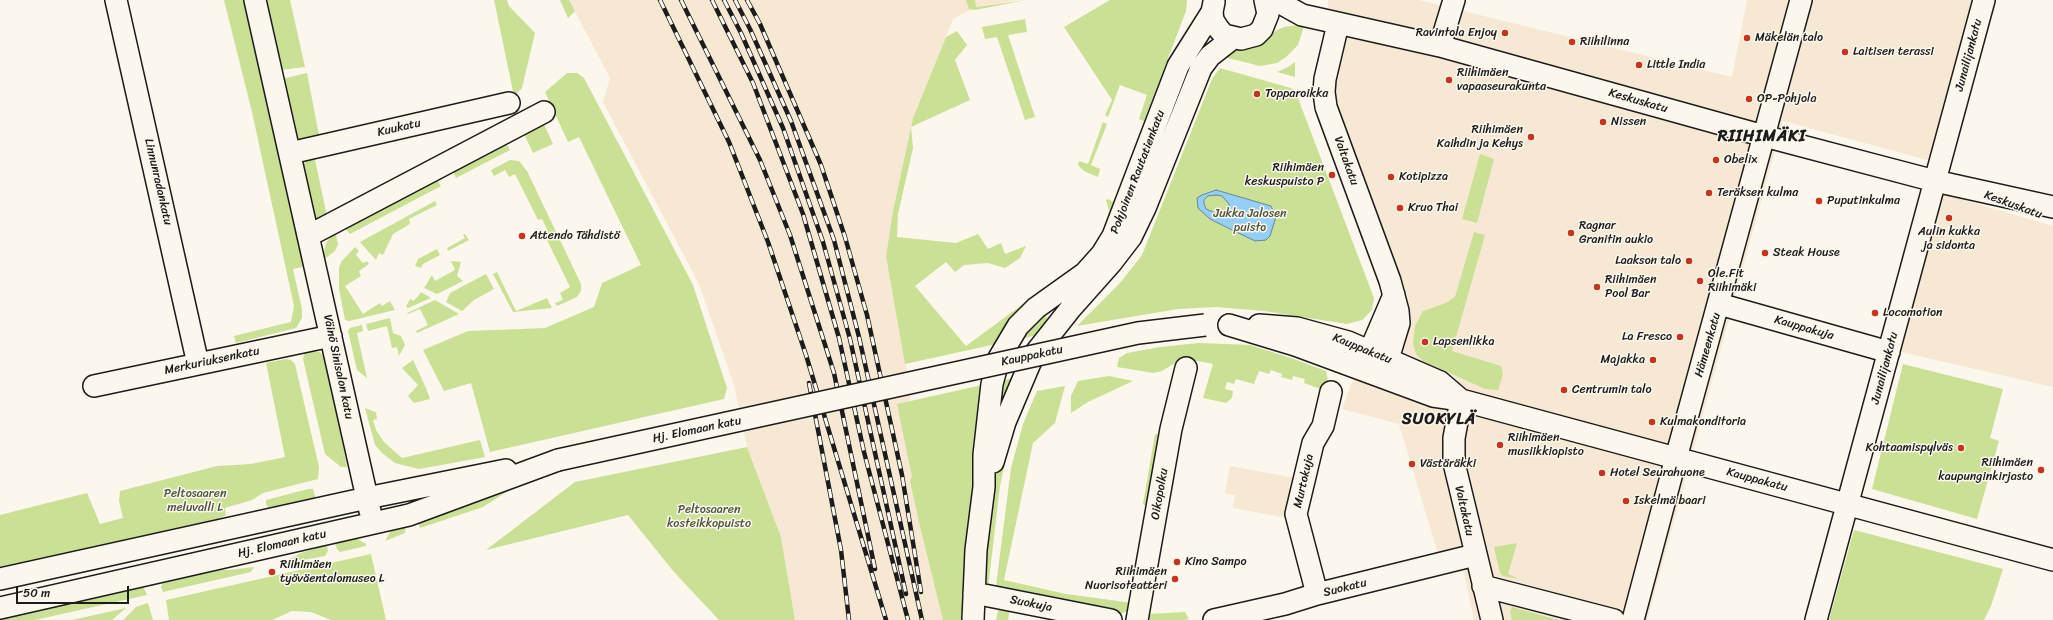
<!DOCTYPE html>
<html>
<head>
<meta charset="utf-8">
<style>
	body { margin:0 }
	#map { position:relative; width:2053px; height:620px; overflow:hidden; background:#fbf7ec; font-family:Sriracha,sans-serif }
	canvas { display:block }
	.scale { position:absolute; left:16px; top:586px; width:113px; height:18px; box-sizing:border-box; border:2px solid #1c1c1c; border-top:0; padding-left:5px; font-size:12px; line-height:14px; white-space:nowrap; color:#1c1c1c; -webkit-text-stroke:3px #fbf7ec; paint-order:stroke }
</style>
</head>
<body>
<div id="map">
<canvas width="2053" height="620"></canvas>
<div class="scale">50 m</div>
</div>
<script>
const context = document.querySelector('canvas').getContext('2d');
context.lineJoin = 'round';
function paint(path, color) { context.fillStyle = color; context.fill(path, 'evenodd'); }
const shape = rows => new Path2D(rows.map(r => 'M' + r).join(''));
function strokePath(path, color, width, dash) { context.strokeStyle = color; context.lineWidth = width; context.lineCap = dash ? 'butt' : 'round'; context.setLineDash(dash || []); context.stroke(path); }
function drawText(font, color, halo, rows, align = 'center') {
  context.font = font + ' Sriracha,sans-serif'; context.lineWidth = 3; context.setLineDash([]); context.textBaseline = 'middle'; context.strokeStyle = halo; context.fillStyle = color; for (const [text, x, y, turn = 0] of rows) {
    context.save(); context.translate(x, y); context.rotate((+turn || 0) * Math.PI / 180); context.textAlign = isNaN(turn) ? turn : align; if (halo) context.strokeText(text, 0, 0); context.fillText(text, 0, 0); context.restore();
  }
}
paint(shape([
	[569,0,1018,0,976,7,953,19,913,118,893,211,886,256,910,388,910,401,954,620,795,620,781,537,747,447,734,385,699,284,603,102,610,78],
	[1328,0,1419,0,1732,77,1747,0,1973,0,1931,161,1783,121,1647,620,1474,620,1463,569,1444,574,1399,424,1342,409,1387,290,1326,107],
	[1937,192,2053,226,2053,387,1897,351],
	[1230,466,1296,478,1288,518,1233,508,1235,495,1225,493]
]), '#f6e8d3');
paint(shape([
	[224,0,248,0,307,266,293,269,302,309,302,318,296,328,236,343,234,336,291,322,294,306,252,112],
	[265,0,290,0,305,67,280,70],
	[494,0,507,0,509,6,535,33,522,88,514,96],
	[560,0,569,0,575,11,568,18],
	[966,0,975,0,976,7,1026,0,975,10,969,9],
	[1110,0,1187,0,1186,11,1144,121,1139,119,1147,95,1120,85,1108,117,1105,115,1112,100,1064,27],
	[1025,19,1027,32,1008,35,1035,117,1025,120,997,37,985,39,982,27],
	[1298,25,1304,26,1298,45,1286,57,1277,63,1260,66,1220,56,1232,51,1255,47,1277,30,1284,27],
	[957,31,967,45,955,60,970,100,911,127,913,148,898,214,897,237,956,243,978,234,988,249,1001,243,1005,254,1026,246,1020,258,1005,268,988,263,964,265,955,272,946,262,915,286,966,346,1027,301,1077,268,1094,249,1101,235,1109,211,1106,200,1109,199,1115,204,1105,241,1001,343,905,364,886,256,893,211,913,118,946,37],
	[1295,62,1295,77,1277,72,1288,67],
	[1220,68,1291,88,1296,93,1374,298,1372,310,1362,320,1347,324,1264,311,1216,307,1178,309,1077,326,1120,283,1142,255,1212,79],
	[307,73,319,135,317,139,303,141,297,137,294,132,282,79],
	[567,73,577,73,584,78,693,285,727,388,724,399,490,452,471,383,444,391,423,350,468,331,545,328,594,307,602,283,641,265,579,137,568,142,545,92],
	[543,122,553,144,533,153,523,132],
	[1103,122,1107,124,1091,165,1100,169,1098,177,1084,171,1078,165,1079,161,1088,164],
	[505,141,510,150,456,178,452,169],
	[1480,154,1494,159,1477,223,1462,219],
	[314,155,327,216,314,222,302,168,304,163],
	[510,160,519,161,527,171,581,284,581,291,577,297,557,306,555,303,563,300,560,293,570,287,547,240,551,238,542,219,538,220,515,174,509,177,505,170,494,176,491,170],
	[436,177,441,186,350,234,343,226],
	[435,201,437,205,409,219,410,224,393,234,383,255,379,253,376,260,360,242],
	[335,231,338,244,335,251,322,261,326,243],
	[1474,232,1485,235,1452,351,1501,366,1503,374,1498,390,1485,389,1423,361,1416,354,1413,344,1415,326,1423,311,1446,303,1455,297],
	[465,234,469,240,448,251,447,248,465,238,463,235],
	[355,247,359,251,356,255,363,263,367,261,369,264,359,271,361,276,345,286,363,314,380,303,382,306,390,301,395,310,349,321,345,320,339,289,339,268,341,262],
	[437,249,440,255,423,264,421,268,415,266,418,259],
	[451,261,461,262,457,276,463,281,437,294,424,288,432,275,435,281,455,270],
	[497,272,516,311,547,298,552,308,513,312,493,274],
	[486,274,494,289,474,300,462,311,446,302,450,293],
	[421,292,431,298,408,308,406,307,410,299,414,301],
	[435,300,459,314,417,333,416,331,428,325,420,309,408,314,407,313],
	[1045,312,1048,324,1044,333,1013,341],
	[390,318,393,333,401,336,405,345,399,356,397,347,392,348,387,326,368,331,366,324],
	[362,325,363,331,357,333,367,378,357,370,348,331,350,328],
	[1199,343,1250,345,1294,359,1326,371,1328,381,1326,391,1304,383,1305,379,1293,376,1292,380,1281,377,1282,374,1271,370,1269,374,1259,371,1254,384,1236,379,1234,384,1227,382,1225,389,1233,391,1232,398,1226,403,1203,398,1213,364,1183,358,1162,371,1153,373,1117,367,1119,358,1127,353,1160,347],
	[305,350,320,352,328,362,347,467,341,467,325,454,303,359],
	[286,359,291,360,295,364,319,467,318,479,263,493,252,500,225,508,226,515,206,526,0,567,0,515,87,493,100,524,123,518,119,501,120,491,217,466,251,464,285,457,266,363],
	[413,360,426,388,430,399,414,403,408,396,418,385,402,368],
	[1903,364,2003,389,1990,438,1999,441,1977,519,1872,489],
	[1109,376,1133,381,1088,402,1071,413,1071,396,1078,381],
	[1017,377,1001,417,995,394,998,382],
	[987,384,963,620,943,620,919,522,910,481,912,477,897,404],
	[1065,386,1055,423,1033,443,1004,580,1066,594,1133,603,1130,609,1119,615,1000,590,996,586,1011,468,1023,424,1037,391],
	[365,408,376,412,377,419,373,420,376,430,384,442,402,458,480,440,485,457,419,469,395,463,382,453,375,445],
	[1012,430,1000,486,988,588,985,584,983,570,993,485,1000,457],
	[1155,434,1160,434,1148,507,1143,504],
	[747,447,781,537,795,620,719,620,674,572,628,515,486,550,575,482],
	[522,482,483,507,420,528,418,521],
	[308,489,313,489,317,502,302,505,268,507,266,504,266,500],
	[398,526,406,526,405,533,385,541,390,532],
	[1854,530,2003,569,1991,606,1984,620,1829,620],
	[356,538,366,544,366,546,340,552,337,549,335,543],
	[1517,543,1508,574,1519,579,1503,576,1500,573,1494,547],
	[327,545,328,551,325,556,292,562,290,559,301,553],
	[371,554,386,620,331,620,311,612,292,611,272,620,169,620,166,600],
	[254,567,251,572,163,592,161,587,163,582,169,578,205,570,228,570],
	[143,586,147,595,35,620,0,620,0,616],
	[148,603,153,620,123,620,136,607],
	[999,606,1010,607,1008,620,996,620],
	[1512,607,1558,620,1512,620,1510,612],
	[126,608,112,620,72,620],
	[1185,612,1189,619,1184,620,1149,620,1148,614]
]), '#cae095');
const water = shape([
	[1216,190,1271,206,1276,217,1270,236,1266,240,1255,241,1222,225,1210,219,1198,208,1197,198,1202,195,1216,190],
	[1216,195,1222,196,1229,204,1229,209,1220,215,1206,209,1204,204,1204,200,1208,196,1216,195]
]);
paint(water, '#95cff5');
strokePath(water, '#65879e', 1);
const minor = shape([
	[116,0,198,364],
	[255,0,370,511],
	[1271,0,1284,5,1302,15,1440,46,1764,136,1935,181,2053,207],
	[1214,2,1212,12,1213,20,1218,28,1224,35,1241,39,1256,35,1262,29,1268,14,1265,0],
	[1338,24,1325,79,1324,92,1326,107,1390,281,1398,311,1399,323,1388,359,1375,374],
	[1440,46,1454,0],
	[290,153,509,103],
	[308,236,544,112],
	[1719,304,1889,352],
	[1229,325,1295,345,1433,396,1461,400,2053,560],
	[1259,325,1297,328,1348,342,1440,382,1461,400],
	[1372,363,1370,351,1394,295],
	[94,386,331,336],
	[1461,400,1454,438,1454,463,1492,620],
	[993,462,1005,422,1033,356,1071,308,1111,263,1131,237,1145,208,1201,68,1210,56,1233,38],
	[0,579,367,498,506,470],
	[1483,586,1614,620],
	[974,593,1111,620],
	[1317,594,1296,514,1313,443,1323,426,1331,392],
	[0,608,409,515,558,460],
	[973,620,976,550,984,487,984,455,992,384,999,358,1018,326,1036,308,1085,273,1102,254,1113,236,1178,66,1212,12],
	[1137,620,1171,429,1186,368],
	[1214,620,1285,604,1317,594,1475,555],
	[1633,620,1676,458,1801,0],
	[1816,620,1984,0]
]);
strokePath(minor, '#1c1c1c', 24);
strokePath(minor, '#fbf7ec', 21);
const rail = shape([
	[660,0,729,142,768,242,806,355,886,620],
	[681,0,760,160,790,235,834,373,875,569],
	[712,0,753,83,803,214,839,338,864,452,908,620],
	[724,0,741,33,783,128,823,242,850,339,906,594],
	[735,0,750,29,791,121,834,240,859,337,922,620],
	[747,0,760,24,821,165,845,237,867,315,902,475,921,592],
	[809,383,841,550,849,620]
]);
strokePath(rail, '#1c1c1c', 4.5);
strokePath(rail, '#fbf7ec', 3, [9]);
const minorBridge = shape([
	[558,460,1138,333,1205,325]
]);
strokePath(minorBridge, '#1c1c1c', 24, []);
strokePath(minorBridge, '#fbf7ec', 21);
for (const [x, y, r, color] of [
	[1505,33,4,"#c8321e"],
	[1747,38,4,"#c8321e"],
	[1572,42,4,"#c8321e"],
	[1845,52,4,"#c8321e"],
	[1639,65,4,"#c8321e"],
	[1449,80,4,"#c8321e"],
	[1257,94,4,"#c8321e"],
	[1749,99,4,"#c8321e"],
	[1603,122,4,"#c8321e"],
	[1531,137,4,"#c8321e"],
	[1716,160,4,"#c8321e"],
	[1332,175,4,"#c8321e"],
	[1391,177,4,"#c8321e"],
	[1709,193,4,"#c8321e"],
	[1819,201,4,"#c8321e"],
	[1400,208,4,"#c8321e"],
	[1949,218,4,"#c8321e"],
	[1571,233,4,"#c8321e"],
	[522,236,4,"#c8321e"],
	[1765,253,4,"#c8321e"],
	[1689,261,4,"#c8321e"],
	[1700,281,4,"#c8321e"],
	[1597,287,4,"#c8321e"],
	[1875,313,4,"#c8321e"],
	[1680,337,4,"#c8321e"],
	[1425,342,4,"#c8321e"],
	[1653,360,4,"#c8321e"],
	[1564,390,4,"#c8321e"],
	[1652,422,4,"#c8321e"],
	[1500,445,4,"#c8321e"],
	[1961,448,4,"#c8321e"],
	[1412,464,4,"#c8321e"],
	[2041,470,4,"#c8321e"],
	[1602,473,4,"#c8321e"],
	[1626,501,4,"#c8321e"],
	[1177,562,4,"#c8321e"],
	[272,572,4,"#c8321e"],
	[1175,579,4,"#c8321e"]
]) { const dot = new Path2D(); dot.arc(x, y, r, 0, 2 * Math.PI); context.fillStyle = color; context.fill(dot); strokePath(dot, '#fbf7ec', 1.5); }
drawText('12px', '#1c1c1c', '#fbf7ec', [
	["Ravintola Enjoy",1497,33,"right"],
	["Mäkelän talo",1755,38],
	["Riihilinna",1580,42],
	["Laitisen terassi",1853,52],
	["Little India",1647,65],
	["Riihimäen",1457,73],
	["vapaaseurakunta",1457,87],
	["Topparoikka",1265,94],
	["OP-Pohjola",1757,99],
	["Nissen",1611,122],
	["Riihimäen",1523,130,"right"],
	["Kaihdin ja Kehys",1523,144,"right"],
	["Obelix",1724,160],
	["Riihimäen",1324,168,"right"],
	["keskuspuisto P",1324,182,"right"],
	["Kotipizza",1399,177],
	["Teräksen kulma",1717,193],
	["Puputinkulma",1827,201],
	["Kruo Thai",1408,208],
	["Ragnar",1579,226],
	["Granitin aukio",1579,240],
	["Aulin kukka",1949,232,"center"],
	["ja sidonta",1949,246,"center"],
	["Attendo Tähdistö",530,236],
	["Steak House",1773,253],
	["Laakson talo",1681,261,"right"],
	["Ole.Fit",1708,274],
	["Riihimäki",1708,288],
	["Riihimäen",1605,280],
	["Pool Bar",1605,294],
	["Locomotion",1883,313],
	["La Fresco",1672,337,"right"],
	["Lapsenlikka",1433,342],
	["Majakka",1645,360,"right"],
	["Centrumin talo",1572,390],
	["Kulmakonditoria",1660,422],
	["Riihimäen",1508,438],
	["musiikkiopisto",1508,452],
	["Kohtaamispylväs",1953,448,"right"],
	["Riihimäen",2033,463,"right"],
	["kaupunginkirjasto",2033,477,"right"],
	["Västäräkki",1420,464],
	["Hotel Seurahuone",1610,473],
	["Iskelmä baari",1634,501],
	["Kino Sampo",1185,562],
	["Riihimäen",280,565],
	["työväentalomuseo L",280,579],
	["Riihimäen",1167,572,"right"],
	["Nuorisoteatteri",1167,586,"right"]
], 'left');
drawText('12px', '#1c1c1c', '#fbf7ec', [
	["Junailijankatu",1969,55,-75],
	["Keskuskatu",1638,101,16],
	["Kuukatu",399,128,-13],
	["Valtakatu",1346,161,70],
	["Pohjoinen Rautatienkatu",1138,172,-69],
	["Linnunradankatu",158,182,77],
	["Keskuskatu",2013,205,20],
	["Kauppakuja",1804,328,16],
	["Hämeenkatu",1708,345,-74],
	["Kauppakatu",1362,349,22],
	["Kauppakatu",1032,356,-12],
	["Merkuriuksenkatu",212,361,-12],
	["Väinö Sinisalon katu",338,367,78],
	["Junailijankatu",1885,368,-75],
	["Hj. Elomaan katu",697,430,-12],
	["Kauppakatu",1757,480,15],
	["Murtokuja",1304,481,-77],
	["Oikopolku",1160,494,-80],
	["Valtakatu",1464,511,77],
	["Hj. Elomaan katu",282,544,-13],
	["Suokatu",1345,588,-14],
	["Suokuja",1031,604,11]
]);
drawText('12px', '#505740', '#fbf7ec', [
	["Jukka Jalosen",1250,214],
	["puisto",1250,228],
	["Peltosaaren",195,494],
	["meluvalli L",195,508],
	["Peltosaaren",709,510],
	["kosteikkopuisto",709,524]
]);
context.letterSpacing = '1px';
drawText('bold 16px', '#1c1c1c', '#fbf7ec', [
	["RIIHIMÄKI",1762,137],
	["SUOKYLÄ",1439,420]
]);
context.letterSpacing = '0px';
</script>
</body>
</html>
